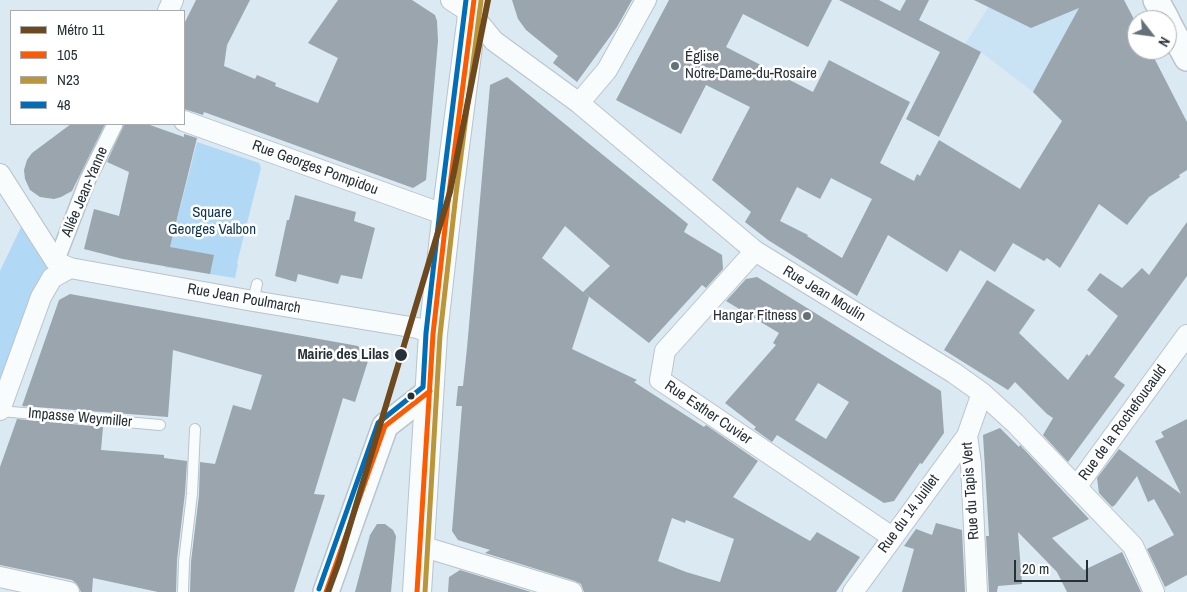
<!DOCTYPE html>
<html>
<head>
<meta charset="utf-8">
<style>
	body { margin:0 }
	#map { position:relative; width:1187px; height:592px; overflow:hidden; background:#dae9f2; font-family:"Archivo Narrow",sans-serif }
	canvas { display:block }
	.legend { position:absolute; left:10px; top:10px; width:175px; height:115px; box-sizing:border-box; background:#fff; border:1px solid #a8acaf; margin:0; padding:6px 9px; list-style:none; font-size:15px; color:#263037 }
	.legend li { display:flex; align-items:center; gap:10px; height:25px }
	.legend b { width:25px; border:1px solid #a8acaf }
	.north { position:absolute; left:1127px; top:10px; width:50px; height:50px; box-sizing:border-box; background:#fff; border:1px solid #a8acaf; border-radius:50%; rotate:120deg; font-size:14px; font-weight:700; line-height:20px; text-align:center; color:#263037 }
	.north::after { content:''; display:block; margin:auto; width:18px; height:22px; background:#657178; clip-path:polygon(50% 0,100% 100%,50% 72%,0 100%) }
	.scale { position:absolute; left:1014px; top:560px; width:74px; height:22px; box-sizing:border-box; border:2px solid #263037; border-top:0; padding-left:6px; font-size:15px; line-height:18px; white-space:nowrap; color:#263037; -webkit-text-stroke:4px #fff; paint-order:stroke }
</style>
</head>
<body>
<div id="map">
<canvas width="1187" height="592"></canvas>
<ul class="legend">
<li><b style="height:6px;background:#6e491e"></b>Métro 11</li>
<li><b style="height:6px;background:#ff5a00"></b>105</li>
<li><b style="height:6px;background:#bb9639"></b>N23</li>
<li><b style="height:6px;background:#006db8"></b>48</li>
</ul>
<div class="north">N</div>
<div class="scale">20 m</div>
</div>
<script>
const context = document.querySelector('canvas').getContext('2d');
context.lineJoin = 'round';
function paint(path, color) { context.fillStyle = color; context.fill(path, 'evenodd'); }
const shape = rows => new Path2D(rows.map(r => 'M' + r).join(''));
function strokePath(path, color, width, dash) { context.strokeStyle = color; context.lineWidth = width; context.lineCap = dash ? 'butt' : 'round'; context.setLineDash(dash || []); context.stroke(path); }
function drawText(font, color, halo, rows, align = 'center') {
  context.font = font + ' "Archivo Narrow",sans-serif'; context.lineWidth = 5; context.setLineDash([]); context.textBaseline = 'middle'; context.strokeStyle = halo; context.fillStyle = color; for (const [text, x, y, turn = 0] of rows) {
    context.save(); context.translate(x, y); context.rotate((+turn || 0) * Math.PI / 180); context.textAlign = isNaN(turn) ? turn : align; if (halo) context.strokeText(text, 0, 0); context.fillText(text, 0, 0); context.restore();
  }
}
paint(shape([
	[993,0,1124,0,1129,10,1062,121,1033,92,981,52,965,44]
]), '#cae3f4');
paint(shape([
	[197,142,259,163,261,168,237,263,238,264,235,278,165,267],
	[22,225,48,264,49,271,0,395,0,271]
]), '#b1d8f5');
paint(shape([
	[196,0,250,0,227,45,224,66,255,79,257,75,276,83,275,86,318,103,338,58,308,43,338,0,412,0,435,15,437,21,438,41,426,180,413,188,204,112,203,115,184,109,184,24],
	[512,0,632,0,617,27,577,82,553,63,558,56,526,30,518,19],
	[669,0,832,0,808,47,743,14,726,47,813,92,829,60,910,102,880,163,914,181,917,174,920,176,939,140,1020,189,1062,121,1033,92,1079,8,1031,28,974,0,1124,0,1137,25,1137,50,1150,50,1187,122,1187,170,1179,175,1180,177,1149,197,1127,225,1099,204,1060,268,1047,258,1044,261,1013,243,995,272,960,250,947,272,888,235,857,296,768,240,745,222,751,212,712,180,750,107,706,85,681,134,616,100],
	[831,178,872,199,842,258,807,236,808,235,780,221,797,187,820,199],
	[839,0,879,0,900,11,906,0,929,0,919,20,981,52,939,137,906,119,940,52],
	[507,77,688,224,684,232,722,255,723,269,706,288,702,285,649,343,583,292,610,266,565,226,542,258,589,297,572,349,637,380,634,382,704,427,706,425,758,461,733,497,810,541,817,532,860,557,836,592,584,592,581,584,575,581,485,553,490,550,458,540,452,531,462,406,456,406,458,386,463,386,467,348,490,85],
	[672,518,685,523,686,520,734,539,720,582,686,572,658,561],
	[71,124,105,124,72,191,61,197,54,199,40,197,30,190,25,179,24,170,27,160,32,153],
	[124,124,147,124,184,137,184,134,197,138,170,247,214,255,210,274,123,259,84,249,94,209,119,216,129,172,107,162],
	[295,195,356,212,354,221,375,228,362,279,341,275,338,284,298,274,296,282,275,276,287,220,289,220],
	[1187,222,1187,276,1114,377,1125,385,1068,462,1043,435,1053,418,1047,414,1015,382,1008,390,944,350,987,280,1035,310,1019,333,1068,380,1087,354,1089,356,1118,316,1087,290,1100,273,1122,288,1142,268,1149,275],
	[757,277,941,391,944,433,922,464,920,463,894,501,884,503,777,435,772,442,754,429,756,427,725,403,776,345,773,343,779,333,726,301,746,279],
	[818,383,849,402,826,439,795,420],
	[70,294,358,346,368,361,355,402,343,398,314,494,325,495,294,592,190,592,191,562,199,495,200,462,215,464,233,405,251,410,262,375,173,350,168,417,22,406,59,300],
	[17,419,103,427,101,450,164,455,164,458,187,461,185,493,177,560,176,592,158,592,93,578,92,592,81,592,77,584,72,580,0,565,0,467],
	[1187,419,1187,575,1165,587,1147,549,1174,535,1154,499,1148,502,1137,476,1115,505,1112,507,1099,493,1097,478,1119,449,1181,494,1155,441,1164,437,1161,432],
	[1000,428,1019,447,1020,445,1089,519,1052,538,1084,570,1122,552,1141,592,1067,592,1057,572,1018,532,1022,584,998,586,997,592,989,592,986,536,989,536,983,435],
	[936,523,962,530,965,592,902,592,914,549,904,546,916,529,932,535],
	[377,524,385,524,393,530,396,536,391,592,355,592,370,535],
	[460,570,531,592,448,592,449,577]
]), '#9aa5ad');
const service = shape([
	[253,301,257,284],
	[0,411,160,425],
	[183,592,184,561,192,494,195,429]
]);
const pedestrian = shape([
	[56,262,88,179,115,124]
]);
const minor = shape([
	[451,0,471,13,494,41,579,103,755,251,954,373,982,393,1015,423,1133,546,1154,592],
	[168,11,173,0],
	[579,103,607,70,646,0],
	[184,121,446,215],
	[0,174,56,262,70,268,253,301,417,328,433,334],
	[755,251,665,351,660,380,892,537],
	[0,410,41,297,52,278,70,268],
	[1077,486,1187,335],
	[421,546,572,592],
	[0,577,69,592],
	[853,592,967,436],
	[977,592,971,464,967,436,982,393]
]);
const tertiary = shape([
	[1156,0,1167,20],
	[1167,21,1187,58],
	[326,592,385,426,430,391]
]);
const secondary = shape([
	[417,592,433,334,449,193,474,0]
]);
strokePath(service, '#b9c4cc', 12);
strokePath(pedestrian, '#b9c4cc', 18);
strokePath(minor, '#b9c4cc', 22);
strokePath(tertiary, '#b9c4cc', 28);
strokePath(secondary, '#b9c4cc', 30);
strokePath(service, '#f9fcfd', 10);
strokePath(pedestrian, '#f9fcfd', 15);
strokePath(minor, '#f9fcfd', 20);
strokePath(tertiary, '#f9fcfd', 25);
strokePath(secondary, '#f9fcfd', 28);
strokePath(shape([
	[326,592,385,426,430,391],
	[417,592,433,334,449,193,474,0]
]), '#ff5a00', 5);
strokePath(shape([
	[425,592,440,335,456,194,481,1]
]), '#bb9639', 5);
strokePath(shape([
	[319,589,378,423,423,387,426,333,442,192,466,0]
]), '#006db8', 5);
strokePath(shape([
	[328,592,339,562,450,192,488,0]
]), '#6e491e', 6);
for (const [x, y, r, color] of [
	[675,66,5,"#657178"],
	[807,316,5,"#657178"],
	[401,355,7,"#263037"],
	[411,396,4.5,"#263037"]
]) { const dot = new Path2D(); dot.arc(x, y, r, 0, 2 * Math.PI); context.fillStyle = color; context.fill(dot); strokePath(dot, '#fff', 2); }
drawText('15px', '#263037', '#fff', [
	["Église",685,57],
	["Notre-Dame-du-Rosaire",685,74],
	["Hangar Fitness",797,316,"right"]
], 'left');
drawText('15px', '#263037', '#fff', [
	["Rue Georges Pompidou",315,168,20],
	["Allée Jean-Yanne",85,192,-67],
	["Rue Jean Moulin",824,294,31],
	["Rue Jean Poulmarch",244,299,10],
	["Rue Esther Cuvier",708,413,34],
	["Impasse Weymiller",80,418,5],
	["Rue de la Rochefoucauld",1123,423,-54],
	["Rue du Tapis Vert",971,491,-94],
	["Rue du 14 Juillet",909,514,-54]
]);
drawText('15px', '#0d344c', '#fff', [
	["Square",212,213],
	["Georges Valbon",212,230]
]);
drawText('bold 15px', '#263037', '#fff', [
	["Mairie des Lilas",389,355]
], 'right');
</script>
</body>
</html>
